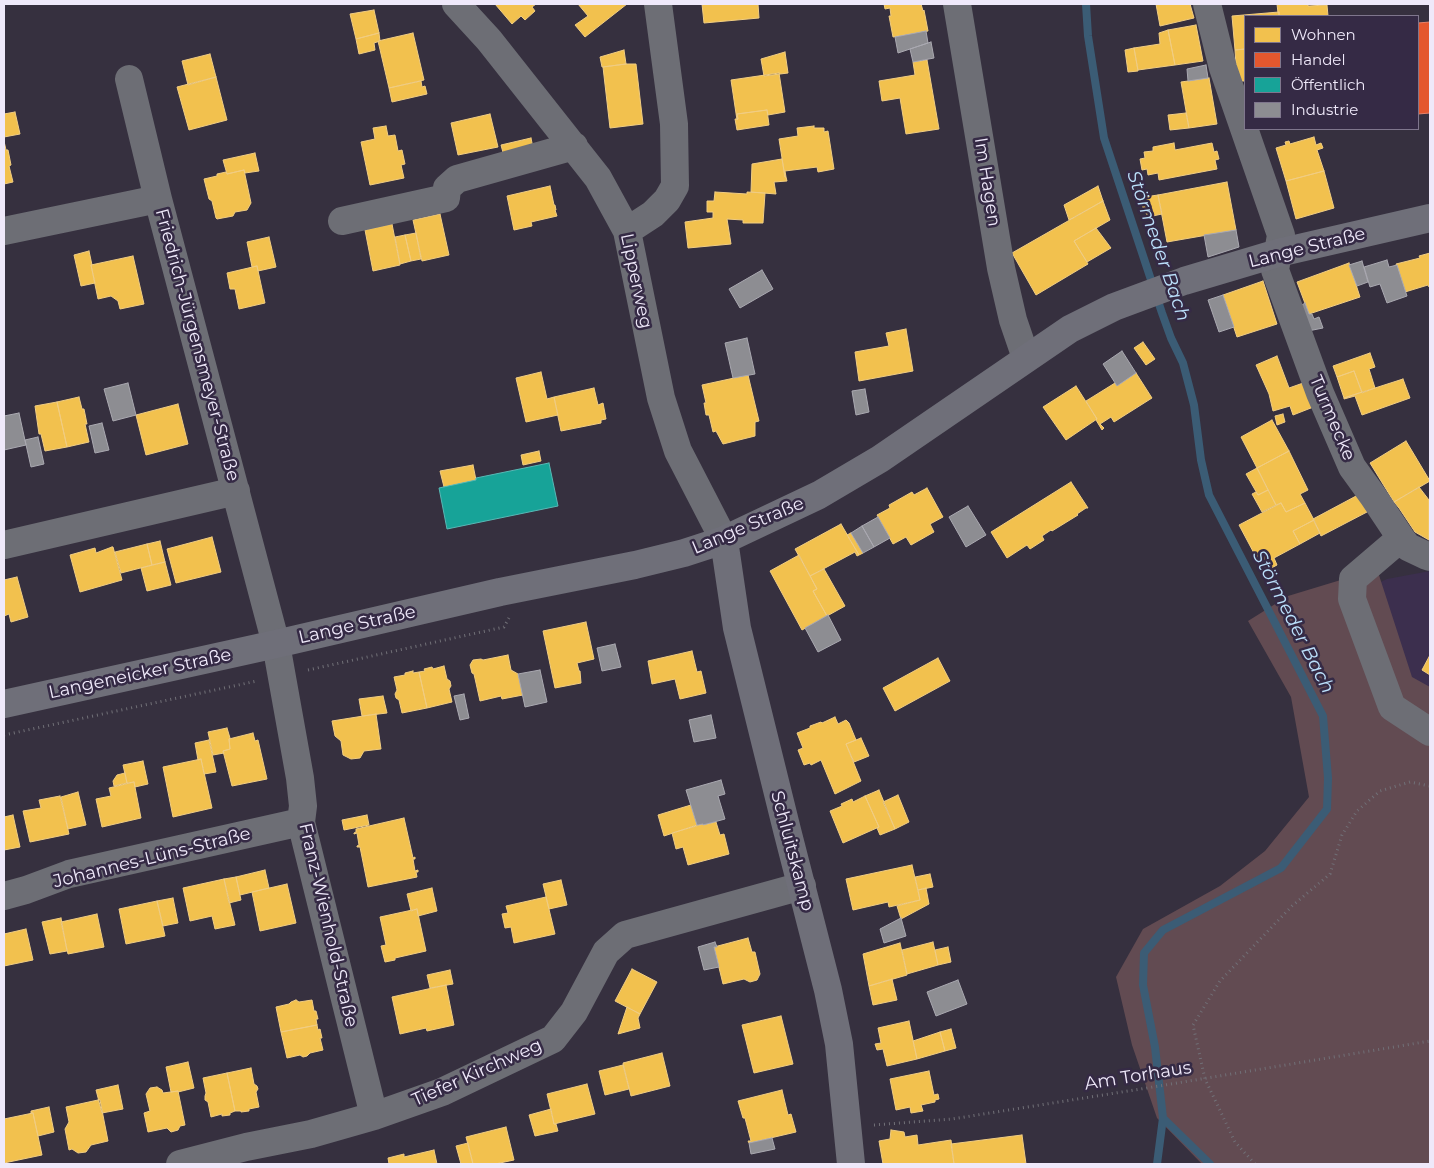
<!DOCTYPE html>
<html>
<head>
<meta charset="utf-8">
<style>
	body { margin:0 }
	#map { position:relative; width:1434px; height:1168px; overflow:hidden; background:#36303f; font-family:Montserrat,sans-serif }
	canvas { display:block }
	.frame { position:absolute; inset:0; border:5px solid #efe9fa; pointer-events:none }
	.legend { position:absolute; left:1244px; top:15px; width:175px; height:115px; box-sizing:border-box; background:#352a45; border:1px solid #7f768d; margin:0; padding:6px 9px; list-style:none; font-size:15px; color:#efe9fa }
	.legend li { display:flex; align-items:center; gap:10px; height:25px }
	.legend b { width:25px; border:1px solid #7f768d }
</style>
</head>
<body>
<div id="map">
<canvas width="1434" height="1168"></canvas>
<div class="frame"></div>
<ul class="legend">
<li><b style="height:14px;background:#f2c14e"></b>Wohnen</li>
<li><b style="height:14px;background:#e4572e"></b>Handel</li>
<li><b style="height:14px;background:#17a398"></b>Öffentlich</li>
<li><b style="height:14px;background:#8d8d92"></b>Industrie</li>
</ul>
</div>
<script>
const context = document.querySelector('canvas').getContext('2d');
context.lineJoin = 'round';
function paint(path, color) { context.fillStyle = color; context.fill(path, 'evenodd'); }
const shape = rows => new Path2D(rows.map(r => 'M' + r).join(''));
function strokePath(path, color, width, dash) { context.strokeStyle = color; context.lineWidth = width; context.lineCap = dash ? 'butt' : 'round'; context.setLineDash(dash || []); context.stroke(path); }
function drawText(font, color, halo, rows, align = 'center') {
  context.font = font + ' Montserrat,sans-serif'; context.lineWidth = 5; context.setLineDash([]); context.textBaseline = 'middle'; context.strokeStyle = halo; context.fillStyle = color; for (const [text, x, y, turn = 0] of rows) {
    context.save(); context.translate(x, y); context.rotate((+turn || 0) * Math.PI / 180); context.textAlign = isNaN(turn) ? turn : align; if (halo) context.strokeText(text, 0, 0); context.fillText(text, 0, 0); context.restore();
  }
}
paint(shape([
	[1430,571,1430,730,1325,608,1387,579]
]), '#3c2f4e');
paint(shape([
	[1377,569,1412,677,1430,687,1430,1164,1202,1164,1157,1118,1132,1045,1116,977,1143,929,1220,886,1265,851,1309,797,1291,697,1248,621,1288,596]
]), '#624b52');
const homes = shape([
	[495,4,536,4,532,7,535,11,525,20,521,16,512,24,495,4],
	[578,4,627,4,585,37,575,25,588,16,578,4],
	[702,4,758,4,759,18,704,23,702,4],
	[884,4,921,4,923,11,924,10,928,31,893,37,889,16,891,16,890,8,885,9,884,4],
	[1156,4,1190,4,1194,18,1160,26,1156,4],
	[1277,4,1308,4,1308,6,1327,5,1328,16,1279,16,1279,12,1278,13,1277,4],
	[374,10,379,33,356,39,350,14,374,10],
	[1279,12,1279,16,1245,16,1245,49,1235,50,1232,16,1279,12],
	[1196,25,1203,61,1175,65,1168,30,1196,25],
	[1168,30,1175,65,1138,70,1134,48,1160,44,1159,33,1168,30],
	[379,33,380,41,374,43,375,50,359,54,356,39,379,33],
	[413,33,424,80,389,88,378,41,413,33],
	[1134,48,1138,71,1128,72,1125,50,1134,48],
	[1245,49,1245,81,1237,81,1235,50,1245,49],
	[624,50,626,64,602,67,600,57,624,50],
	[785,52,788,73,764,76,761,59,785,52],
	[210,54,216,77,188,85,182,61,210,54],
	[927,60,939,129,906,134,900,98,882,101,879,81,915,75,913,62,927,60],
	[626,64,636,64,643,124,610,128,603,67,626,64],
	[779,73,785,112,768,115,767,110,737,114,738,119,737,120,731,80,779,73],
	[216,77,227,120,189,130,177,87,216,77],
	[1209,78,1217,124,1189,128,1181,82,1209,78],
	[421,81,422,87,425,86,427,94,392,102,389,88,421,81],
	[767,110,769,125,737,130,735,119,738,119,737,114,767,110],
	[15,112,20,134,4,137,4,114,15,112],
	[1186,113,1189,128,1170,130,1168,115,1186,113],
	[490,114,498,147,458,155,451,123,490,114],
	[386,126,388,136,395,135,398,151,402,150,405,164,401,165,404,178,370,185,361,142,375,139,373,128,386,126],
	[814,126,814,128,824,128,824,132,828,131,834,169,818,172,817,167,785,171,786,177,785,177,779,139,798,136,797,128,814,126],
	[1314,137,1316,145,1321,143,1323,148,1317,150,1324,171,1286,181,1276,148,1286,145,1285,142,1289,141,1290,144,1314,137],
	[531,138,534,153,505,160,501,145,531,138],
	[4,141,6,150,8,150,11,165,9,166,13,182,4,184,4,141],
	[1174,143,1175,150,1212,143,1214,152,1217,151,1219,159,1215,160,1217,169,1159,180,1158,173,1148,175,1147,169,1142,170,1140,159,1145,158,1144,152,1153,151,1153,147,1174,143],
	[255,153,259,171,245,173,244,170,227,174,223,160,255,153],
	[782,159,785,177,786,177,787,181,774,182,776,194,751,192,752,164,782,159],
	[244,170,251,203,247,210,235,212,233,216,217,219,216,218,212,201,209,199,204,179,217,176,217,174,226,172,227,174,244,170],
	[1324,171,1334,208,1296,219,1286,181,1324,171],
	[1227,182,1236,230,1167,242,1158,195,1227,182],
	[550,186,554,205,555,205,556,210,555,210,557,216,531,222,532,226,514,230,507,196,550,186],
	[1098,186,1103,201,1069,220,1064,205,1098,186],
	[715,192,747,194,747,192,765,193,763,223,743,223,743,220,727,219,731,244,688,248,685,222,713,218,713,212,707,212,707,201,714,201,715,192],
	[1158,195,1162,214,1148,217,1138,198,1158,195],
	[1103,201,1110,220,1074,241,1088,264,1036,295,1012,253,1103,201],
	[440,214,449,255,422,261,413,220,440,214],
	[392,224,400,265,373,271,365,230,392,224],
	[1096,228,1111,248,1087,262,1074,241,1096,228],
	[416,233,421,259,411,261,405,235,416,233],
	[405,235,411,261,400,264,395,237,405,235],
	[269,237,276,267,258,271,257,266,252,267,247,242,269,237],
	[89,251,92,265,91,265,95,283,81,286,74,255,89,251],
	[1430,253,1430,286,1429,287,1428,285,1405,292,1396,264,1420,258,1419,256,1430,253],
	[133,256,144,304,120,309,118,301,111,296,98,299,91,265,133,256],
	[1349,263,1360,297,1309,314,1297,282,1349,263],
	[257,266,265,303,239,309,235,289,230,289,227,273,257,266],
	[1263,281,1277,324,1237,337,1223,295,1263,281],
	[906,329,913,371,859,381,855,352,889,346,886,333,906,329],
	[1143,342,1155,359,1146,365,1134,348,1143,342],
	[1370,353,1375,367,1369,369,1375,388,1362,393,1354,371,1337,377,1333,366,1370,353],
	[1277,356,1289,388,1306,382,1316,406,1293,415,1290,406,1273,411,1269,394,1256,365,1277,356],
	[1354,371,1362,392,1344,398,1337,377,1354,371],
	[541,372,547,399,554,397,558,415,526,422,516,378,541,372],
	[1136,373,1152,398,1114,422,1111,417,1100,424,1104,428,1102,430,1096,420,1097,419,1086,401,1115,383,1117,386,1136,373],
	[748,375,759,421,755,422,755,436,723,444,716,431,713,432,709,415,706,415,704,403,706,403,702,385,748,375],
	[1403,379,1410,398,1362,415,1355,396,1344,399,1344,398,1403,379],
	[1076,386,1097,419,1066,440,1043,407,1076,386],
	[594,388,598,405,603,403,606,419,601,420,601,423,561,431,554,397,594,388],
	[79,397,82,409,84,409,87,424,85,424,89,442,67,447,57,402,79,397],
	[57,402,67,447,45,451,41,434,39,434,35,406,57,402],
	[178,404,188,444,146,455,136,415,178,404],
	[1283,414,1285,422,1277,425,1275,416,1283,414],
	[1272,420,1289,451,1257,468,1241,437,1272,420],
	[1406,441,1430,481,1394,502,1370,463,1406,441],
	[539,451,541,461,523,465,521,455,539,451],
	[1289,451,1308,490,1300,494,1305,503,1286,512,1281,503,1276,505,1257,468,1289,451],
	[473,465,476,480,444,487,440,471,473,465],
	[1257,468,1268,490,1258,495,1246,474,1257,468],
	[1071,482,1088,508,1086,508,1077,514,1078,515,1052,531,1051,530,1042,536,1044,540,1030,549,1027,545,1007,558,991,532,1071,482],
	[1419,487,1429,500,1429,540,1415,532,1399,508,1394,502,1419,487],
	[927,488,943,517,930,524,934,532,911,545,906,537,893,544,877,515,890,508,889,505,912,492,914,495,927,488],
	[1268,490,1276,505,1262,512,1252,494,1256,492,1258,495,1268,490],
	[1358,495,1367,512,1321,536,1313,519,1358,495],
	[1281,503,1286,512,1305,503,1314,520,1293,531,1300,544,1274,558,1277,565,1264,572,1239,525,1281,503],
	[1314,520,1320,533,1300,544,1293,531,1314,520],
	[841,524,859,555,857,556,855,552,810,576,795,549,841,524],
	[851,533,863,553,859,555,847,535,851,533],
	[212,537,221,572,176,583,167,549,212,537],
	[160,541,165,562,152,565,147,544,160,541],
	[147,544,152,565,121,573,115,552,147,544],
	[112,547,113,547,122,580,80,592,70,555,95,548,96,553,112,547],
	[799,555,817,589,813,591,827,616,802,630,770,571,799,555],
	[165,562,171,585,147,591,141,568,165,562],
	[824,569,845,606,827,616,813,591,817,589,810,576,824,569],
	[17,577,28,617,11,622,9,614,4,616,4,580,17,577],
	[586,622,594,659,577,663,579,671,580,671,581,683,555,688,543,631,586,622],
	[692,651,697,672,701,671,706,693,680,699,675,679,652,684,648,661,692,651],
	[508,655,511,670,518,674,523,695,502,699,501,696,480,701,474,674,472,673,470,665,473,660,481,659,483,660,508,655],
	[1430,655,1430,675,1422,670,1430,655],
	[938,658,950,681,895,711,883,688,938,658],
	[444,666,447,679,450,681,451,686,449,689,452,702,427,708,419,672,425,671,424,669,432,667,433,669,444,666],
	[413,671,413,673,419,672,427,708,402,713,399,700,396,698,395,694,397,690,394,677,405,675,405,673,413,671],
	[383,696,387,713,362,716,359,699,383,696],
	[376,714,381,749,364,751,360,758,351,759,343,755,341,741,335,736,332,721,376,714],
	[835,717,838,724,846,720,849,723,856,740,846,744,861,781,835,794,821,760,811,765,810,763,804,765,798,750,803,748,797,733,810,728,810,726,821,722,822,723,835,717],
	[227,728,230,738,229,739,230,749,223,751,224,753,213,755,208,732,227,728],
	[253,733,255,741,258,740,267,779,232,786,223,751,230,749,229,739,253,733],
	[861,738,869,756,854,762,846,744,861,738],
	[209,740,216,772,204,774,201,759,198,760,195,743,209,740],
	[201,759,212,808,173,817,163,767,201,759],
	[143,761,148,784,135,787,134,782,127,783,123,765,143,761],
	[125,773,127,783,114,786,113,781,117,775,125,773],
	[134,782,141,818,102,827,96,799,111,796,109,788,134,782],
	[879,790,895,829,880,835,877,828,879,827,865,796,879,790],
	[78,792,86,825,68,829,61,797,78,792],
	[898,795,909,822,895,829,883,802,898,795],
	[60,796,69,834,30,842,23,811,41,808,39,800,60,796],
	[865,796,879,827,843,843,830,811,842,806,841,804,852,799,853,802,865,796],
	[691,805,697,825,664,836,658,815,691,805],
	[13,815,20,847,4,850,4,817,13,815],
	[367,815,369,825,344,830,342,820,367,815],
	[404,818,413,858,415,857,415,859,413,859,415,871,418,870,418,872,416,872,417,877,368,887,360,847,357,847,357,846,359,845,357,833,354,834,354,833,356,832,356,829,404,818],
	[716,822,720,835,724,834,729,854,688,865,683,847,676,849,672,833,703,824,703,825,716,822],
	[912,865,920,900,889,907,888,902,853,910,846,879,912,865],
	[265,870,269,888,240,895,236,877,265,870],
	[930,874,933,887,918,890,915,877,930,874],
	[236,877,241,900,229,903,224,879,236,877],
	[224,879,235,925,215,929,212,916,190,921,183,888,224,879],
	[561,880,567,905,549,909,543,884,561,880],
	[287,884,296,923,260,931,252,892,287,884],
	[432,888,437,911,418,916,417,909,411,911,407,894,432,888],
	[926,888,929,904,901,919,897,906,920,900,918,890,926,888],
	[546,897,555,934,514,943,511,927,505,928,502,914,508,913,506,906,546,897],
	[173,898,178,923,163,926,157,901,173,898],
	[157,901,165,936,126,944,119,909,157,901],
	[417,909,426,951,395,958,395,960,385,962,381,946,386,945,380,917,417,909],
	[97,914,104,947,68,954,61,922,97,914],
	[61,918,67,951,50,954,42,922,61,918],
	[26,929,33,960,4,966,4,934,26,929],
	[748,938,752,952,755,952,760,974,757,980,750,982,744,979,723,984,714,947,748,938],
	[933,942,938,965,907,974,902,950,933,942],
	[900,943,907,975,869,986,863,954,900,943],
	[948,947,951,962,938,965,935,950,948,947],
	[632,969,657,982,640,1014,615,1001,632,969],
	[450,970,453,984,430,988,427,975,450,970],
	[892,979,897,1000,873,1005,869,986,892,979],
	[446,985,454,1025,427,1031,426,1028,400,1034,392,997,446,985],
	[296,1000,299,1002,312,1000,314,1011,316,1011,318,1019,316,1019,317,1025,281,1032,276,1007,289,1004,291,1002,296,1000],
	[627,1007,640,1014,638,1018,640,1028,618,1034,627,1007],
	[781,1016,793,1064,754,1073,742,1025,781,1016],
	[909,1021,917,1059,887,1066,883,1049,877,1050,875,1044,881,1043,878,1028,909,1021],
	[317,1025,318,1030,320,1029,322,1038,320,1038,323,1050,310,1053,307,1056,303,1057,300,1055,287,1058,281,1032,317,1025],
	[951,1029,956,1048,945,1051,940,1032,951,1029],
	[940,1032,945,1051,917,1059,913,1041,940,1032],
	[662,1053,670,1086,631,1096,623,1063,662,1053],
	[188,1062,194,1088,178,1092,178,1091,171,1092,166,1067,188,1062],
	[623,1065,629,1089,605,1095,599,1071,623,1065],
	[251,1068,254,1084,257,1086,258,1089,256,1092,259,1107,249,1109,249,1111,241,1112,241,1111,235,1111,227,1073,251,1068],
	[929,1071,934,1095,938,1094,939,1099,935,1100,935,1102,921,1105,923,1111,911,1113,910,1107,896,1110,890,1079,929,1071],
	[227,1073,235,1111,230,1113,230,1115,222,1116,222,1114,211,1117,208,1102,205,1100,205,1096,206,1093,203,1078,227,1073],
	[587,1084,595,1114,554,1124,547,1094,587,1084],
	[118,1085,123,1109,102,1113,96,1090,118,1085],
	[157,1087,162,1090,163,1093,178,1091,185,1125,180,1126,178,1130,171,1132,167,1128,148,1132,144,1113,150,1111,146,1094,150,1088,157,1087],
	[782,1090,788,1115,791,1114,796,1132,749,1143,748,1141,751,1141,745,1118,743,1118,738,1101,782,1090],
	[98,1100,100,1100,108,1141,91,1145,86,1152,78,1153,72,1149,69,1150,65,1129,69,1122,66,1107,98,1100],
	[49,1107,54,1132,38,1136,33,1113,31,1113,31,1111,49,1107],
	[551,1109,554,1124,556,1124,558,1131,535,1136,529,1115,551,1109],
	[33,1113,42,1155,4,1163,4,1119,33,1113],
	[506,1127,514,1160,495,1164,473,1164,466,1137,506,1127],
	[891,1130,904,1132,905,1137,917,1135,918,1145,951,1140,954,1164,883,1164,879,1141,890,1139,891,1130],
	[1022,1135,1026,1164,954,1164,951,1144,1022,1135],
	[468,1143,473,1164,461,1164,456,1146,468,1143],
	[434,1150,437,1164,389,1164,388,1158,404,1154,404,1157,434,1150]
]);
paint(homes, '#f2c14e');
strokePath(homes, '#f1cd82', 1);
const shops = shape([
	[1430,22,1430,113,1418,114,1418,23,1430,22]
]);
paint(shops, '#e4572e');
strokePath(shops, '#e7836b', 1);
const public = shape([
	[549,463,558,506,447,529,439,488,476,480,476,478,549,463]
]);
paint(public, '#17a398');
strokePath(public, '#58b8b5', 1);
const industry = shape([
	[926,31,928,43,898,53,895,37,926,31],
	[931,42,934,58,913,62,910,49,931,42],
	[1206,65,1208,78,1188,81,1187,69,1206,65],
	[1236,230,1239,247,1208,257,1204,235,1236,230],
	[1387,260,1389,267,1397,265,1407,296,1387,303,1380,284,1370,287,1364,267,1387,260],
	[1362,261,1368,282,1357,286,1349,265,1362,261],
	[762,270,773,289,740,308,729,289,762,270],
	[1223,295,1234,327,1219,332,1208,300,1223,295],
	[1305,303,1309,314,1312,314,1314,319,1319,317,1323,328,1308,331,1302,305,1305,303],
	[747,338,755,374,733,378,725,343,747,338],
	[1122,351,1136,373,1117,386,1103,364,1122,351],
	[128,383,136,415,113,421,104,389,128,383],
	[865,389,869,412,856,415,852,391,865,389],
	[19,413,26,445,4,450,4,416,19,413],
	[102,423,109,450,95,453,89,426,102,423],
	[38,437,44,464,31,467,25,440,38,437],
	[968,506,986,535,966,547,949,517,968,506],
	[878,517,890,538,874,547,862,526,878,517],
	[862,526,874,547,863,553,851,533,862,526],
	[828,615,841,640,818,652,805,628,828,615],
	[615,644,621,667,602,671,597,648,615,644],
	[540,670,547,702,525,707,518,674,540,670],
	[464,694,469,718,460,720,454,696,464,694],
	[711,715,716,738,694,742,689,720,711,715],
	[721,780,725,794,718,796,725,819,703,825,703,824,697,825,686,790,721,780],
	[901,918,906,936,884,943,880,929,901,918],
	[715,942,717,947,714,947,719,967,704,970,698,947,715,942],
	[958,980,967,1004,936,1016,927,992,958,980],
	[772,1138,775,1149,751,1154,749,1143,772,1138]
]);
paint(industry, '#8d8d92');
strokePath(industry, '#aaa9b1', 1);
strokePath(shape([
	[1086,4,1088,36,1104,138,1162,313,1171,338,1183,363,1194,405,1201,460,1209,495,1323,716,1328,778,1327,809,1281,868,1163,930,1144,953,1143,985,1155,1047,1163,1118,1210,1164],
	[1157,1164,1163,1118]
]), '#3b5c75', 8);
strokePath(shape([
	[308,670,504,627,510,616],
	[4,735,257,681],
	[874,1125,952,1119,1147,1088,1430,1041],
	[1255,1164,1235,1142,1205,1079,1193,1025,1220,981,1292,906,1330,874,1342,835,1357,811,1380,791,1410,782,1430,786]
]), '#717077', 3, [1, 4]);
strokePath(shape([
	[456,4,489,40,598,178,627,231,661,398,678,451,724,540],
	[957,4,1001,268,1013,320,1026,358],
	[1207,4,1223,68,1281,235,1275,270,1320,393,1352,467,1373,496,1401,538,1408,547,1427,556,1430,557],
	[129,79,158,199,276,644,300,778,303,806,301,822,374,1116],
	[342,221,446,198,447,188,457,179,574,146],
	[4,231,158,199],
	[627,231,653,214,667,200,675,186,674,124,658,4],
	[1401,538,1353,579,1352,599,1392,707,1430,732],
	[4,545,236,491],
	[4,896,26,890,69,874,301,822],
	[180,1164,246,1147,311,1134,374,1116,442,1092,553,1039,574,1012,606,952,625,935,802,886]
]), '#6d6e75', 28);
strokePath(shape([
	[724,540,737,628,787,830,828,990,839,1044,851,1164],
	[4,704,276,644,500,592,635,565,684,553,724,540,819,495,880,459,1070,329,1114,307,1184,281,1278,253,1430,218]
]), '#6f6f79', 28);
drawText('18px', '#efe9fa', '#352a45', [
	["Im Hagen",987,182,81],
	["Lange Straße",1307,248,-14],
	["Lipperweg",636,281,78],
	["Friedrich-Jürgensmeyer-Straße",197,345,75],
	["Turmecke",1332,418,67],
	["Lange Straße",748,526,-23],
	["Lange Straße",357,625,-13],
	["Langeneicker Straße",140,674,-12],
	["Schluitskamp",792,851,75],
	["Johannes-Lüns-Straße",152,858,-14],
	["Franz-Wienhold-Straße",328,925,77],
	["Tiefer Kirchweg",477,1073,-24],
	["Am Torhaus",1138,1076,-9]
]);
drawText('italic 19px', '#bbe0fb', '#352a45', [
	["Störmeder Bach",1158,246,71],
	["Störmeder Bach",1293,622,63]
]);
</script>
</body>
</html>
